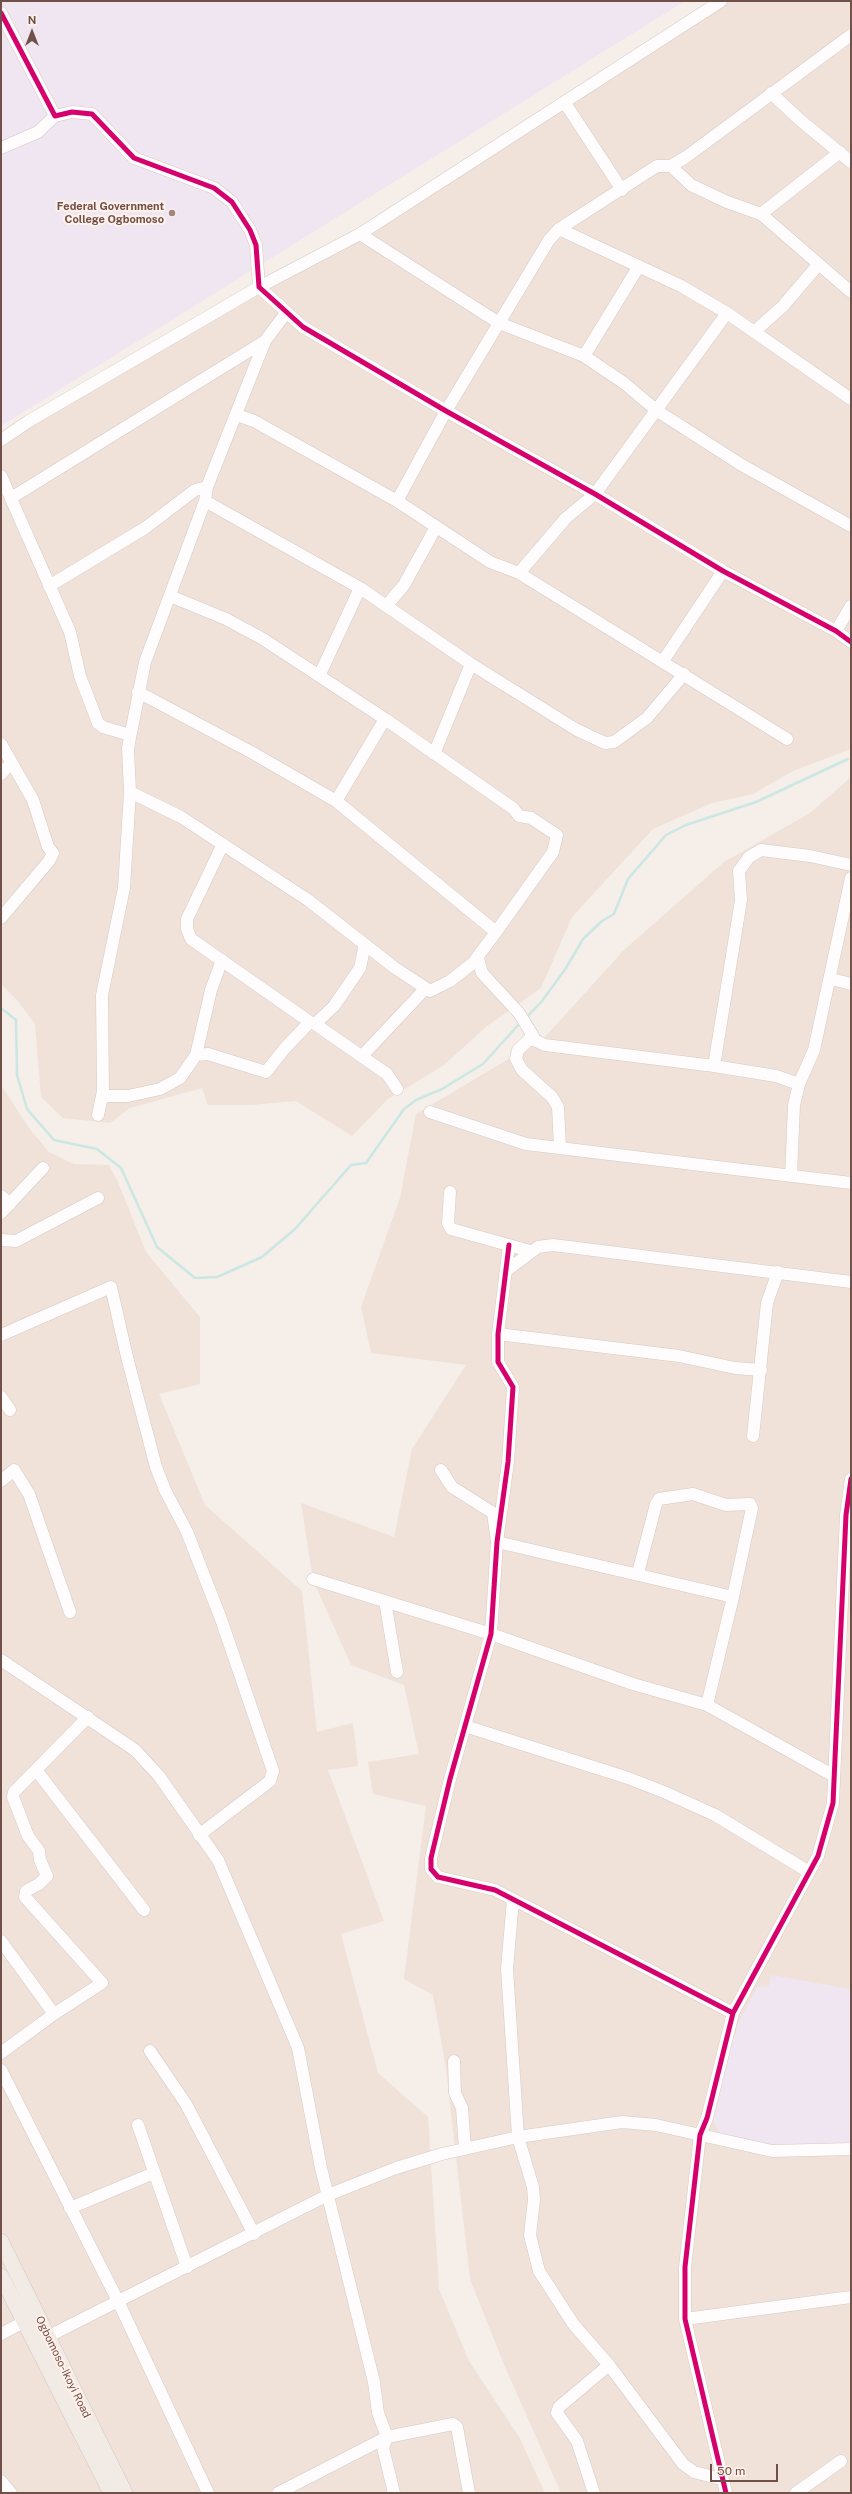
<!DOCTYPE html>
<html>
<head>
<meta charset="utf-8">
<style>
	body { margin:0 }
	#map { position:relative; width:852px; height:2494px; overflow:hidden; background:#f5eee9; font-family:"Public Sans",sans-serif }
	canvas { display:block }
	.frame { position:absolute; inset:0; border:2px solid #72504a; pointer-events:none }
	.north { position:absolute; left:12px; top:12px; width:40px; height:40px; -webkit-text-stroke:3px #fef1e9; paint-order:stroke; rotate:0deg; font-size:11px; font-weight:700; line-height:16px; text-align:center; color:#72504a }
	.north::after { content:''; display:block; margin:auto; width:14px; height:18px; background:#72504a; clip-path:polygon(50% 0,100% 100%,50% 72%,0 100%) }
	.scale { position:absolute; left:710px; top:2464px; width:68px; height:18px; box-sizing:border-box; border:2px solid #72504a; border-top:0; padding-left:5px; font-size:12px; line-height:14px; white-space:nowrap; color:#72504a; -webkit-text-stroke:3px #fef1e9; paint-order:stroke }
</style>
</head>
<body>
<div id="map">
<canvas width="852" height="2494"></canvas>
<div class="frame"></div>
<div class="north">N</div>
<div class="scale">50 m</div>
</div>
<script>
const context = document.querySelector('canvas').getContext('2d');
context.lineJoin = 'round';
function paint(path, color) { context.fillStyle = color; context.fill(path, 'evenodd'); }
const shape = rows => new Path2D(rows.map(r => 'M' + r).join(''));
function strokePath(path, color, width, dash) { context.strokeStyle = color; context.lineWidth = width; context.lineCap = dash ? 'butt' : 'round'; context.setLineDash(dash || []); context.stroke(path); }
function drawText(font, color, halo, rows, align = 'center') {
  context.font = font + ' "Public Sans",sans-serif'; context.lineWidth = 4; context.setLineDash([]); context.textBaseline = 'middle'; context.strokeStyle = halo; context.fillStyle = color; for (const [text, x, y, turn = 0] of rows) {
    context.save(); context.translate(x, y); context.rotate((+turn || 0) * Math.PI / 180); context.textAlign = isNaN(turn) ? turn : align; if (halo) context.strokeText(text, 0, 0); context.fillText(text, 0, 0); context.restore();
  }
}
paint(shape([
	[727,1,851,1,851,749,793,771,753,794,712,803,653,829,572,917,541,988,487,1026,444,1065,388,1099,352,1136,296,1101,251,1105,208,1105,202,1088,130,1108,110,1123,63,1118,41,1097,35,1024,17,1000,1,984,1,445,38,418,223,312,373,232,480,164,542,121],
	[851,777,851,2493,561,2493,505,2367,470,2279,446,2069,433,1995,404,1979,426,1806,373,1794,368,1762,419,1754,404,1685,351,1665,313,1580,301,1503,394,1537,412,1449,466,1365,371,1353,361,1307,400,1198,416,1114,544,1038,625,949,724,862,810,813],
	[1,1085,29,1128,49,1152,74,1164,109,1165,118,1182,146,1252,200,1317,200,1384,159,1394,205,1505,302,1591,317,1732,353,1723,358,1766,328,1770,384,1921,341,1934,378,2073,428,2117,439,2289,469,2361,519,2437,545,2493,1,2493]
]), '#f0e2d9');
paint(shape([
	[1,1,685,1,1,426],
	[771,1975,851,1989,851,2143,791,2146,747,2142,720,2135,713,2120,727,2059,741,2017,757,1987,769,1986]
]), '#efe6f1');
strokePath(shape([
	[1,1008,16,1020,17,1075,27,1109,54,1140,97,1149,121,1168,157,1247,195,1278,217,1277,262,1257,295,1229,351,1165,366,1163,404,1109,416,1100,442,1089,483,1064,520,1023],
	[527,1017,542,1001,566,968,583,939,602,921,614,914,628,879,666,835,686,825,756,802,848,759]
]), '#cae7e3', 2.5);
const minor = shape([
	[1,13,55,116,72,112,92,114,134,158,214,188,232,202,250,230,256,245,259,287,303,327,446,411,595,494,723,571,836,631,851,642],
	[771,93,800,120,851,162],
	[565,103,622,190],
	[1,148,38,132,55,116],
	[671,166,691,185,727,202,761,214,851,292],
	[761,214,840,152],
	[559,229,681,286,727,313,851,399],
	[360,234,499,323,584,356,624,383,656,410,740,464,851,526],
	[754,332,783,306,818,265],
	[584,356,639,266],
	[237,415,254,421,397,501,490,562,519,573,787,739],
	[1,440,29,421,259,287,360,234,721,1],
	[1,476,70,632,80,676,98,723,103,727,130,735],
	[11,498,265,341],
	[205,501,360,588,471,664,577,730,605,743,614,742,647,718,684,674],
	[397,501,446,411,549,240,559,229,657,166,671,166,686,157,851,35],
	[519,573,566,518,595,494,727,313],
	[49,586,145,528,195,490,207,487],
	[170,596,226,619,263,639,385,719,514,809,519,816,531,818,557,835,553,852,496,932],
	[387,605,404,585,436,527],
	[836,631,851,606],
	[663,661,723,571],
	[320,674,360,588],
	[1,744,33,800,48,847,53,853,49,861,1,918],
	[434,754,471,664],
	[1,774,11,763],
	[130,792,181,817,308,900,395,968,430,991,450,981,473,963,496,932,336,801,251,752,138,692],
	[336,801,385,719],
	[223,844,187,919,187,929,191,939,310,1022],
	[478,959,482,973,519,1013,533,1036,518,1050,516,1059,522,1070,552,1097,558,1107,560,1148],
	[222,960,211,990,196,1055,208,1054,266,1072,285,1048,310,1022,315,1024,334,1006,360,968,365,944],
	[831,979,851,984],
	[315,1024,387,1074,397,1089],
	[530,1038,545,1045,714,1066,776,1076,799,1084],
	[362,1056,425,989],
	[714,1066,741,900,739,871,749,857,761,850,810,856,851,865],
	[102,1096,128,1096,160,1089,180,1078,196,1055],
	[430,1112,526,1144,851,1183],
	[98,1115,103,1091,102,995,124,888,130,792,128,748,145,662,205,501,207,487,265,341,286,313],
	[791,1176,794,1105,799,1084,814,1050,851,878],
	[450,1192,448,1223,451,1229,530,1251],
	[1,1196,10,1204],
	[1,1213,43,1168],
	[1,1240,16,1241,98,1198],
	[509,1245,498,1334,498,1362,513,1387,508,1462,497,1542,491,1634,450,1779,431,1858,431,1869,438,1877,495,1890,733,2013],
	[506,1271,538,1247,553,1245,851,1282],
	[498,1334,679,1356,735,1368,761,1370],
	[1,1335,111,1287,127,1357,156,1467,165,1490,187,1532,221,1619,273,1771,270,1781,199,1835],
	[1,1397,10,1410],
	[753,1436,767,1303,778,1272],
	[441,1470,452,1487,493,1513,497,1542,733,1597],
	[1,1481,14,1470,29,1494,70,1612],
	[638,1573,656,1504,659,1499,693,1494,726,1505,750,1504,752,1508,733,1597,707,1705],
	[313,1579,491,1634,633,1684,707,1705,834,1776],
	[385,1601,397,1672],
	[1,1660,135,1750,159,1776,218,1860,298,2048,321,2168,374,2382,378,2413,387,2437,383,2448,394,2493],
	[465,1726,628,1778,664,1792,715,1815,809,1872],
	[36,1770,144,1910],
	[513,1899,507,1969,518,2137,533,2187,534,2200,530,2235,539,2271,574,2325,609,2365,683,2464,694,2472,721,2479],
	[1,1941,54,2014],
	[150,2051,186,2104,254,2234],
	[1,2053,54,2014,102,1983,25,1897,26,1891,39,1884,47,1876,40,1860,39,1851,28,1836,13,1797,14,1792,88,1717],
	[454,2061,455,2093,462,2108,465,2149],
	[1,2070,118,2301,208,2493],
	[138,2125,187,2267],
	[70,2208,154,2173],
	[685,2319,851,2297],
	[1,2334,24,2322],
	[49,2336,328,2195,396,2168,442,2154,518,2137,622,2122,656,2125,772,2151,851,2149],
	[1,2481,11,2493],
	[278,2493,387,2437,453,2424,457,2427,469,2493],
	[594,2493,577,2441,557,2413,559,2407,609,2365],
	[726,2493,685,2319,685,2267,700,2135,707,2118,733,2013,818,1856,833,1803,846,1515,851,1479],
	[796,2493,841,2461]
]);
const major = shape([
	[1,2241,125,2493],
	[1,2276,111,2493]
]);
strokePath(minor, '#d4cac6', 13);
strokePath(major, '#d4c8c5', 16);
strokePath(minor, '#fefcfc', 12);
strokePath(major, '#f1eae5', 15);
strokePath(shape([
	[1,13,55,116,72,112,92,114,134,158,214,188,232,202,250,230,256,245,259,287,303,327,446,411,595,494,723,571,836,631,851,642],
	[509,1245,498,1334,498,1362,513,1387,508,1462,497,1542,491,1634,450,1779,431,1858,431,1869,438,1877,495,1890,733,2013],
	[726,2493,685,2319,685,2267,700,2135,707,2118,733,2013,818,1856,833,1803,846,1515,851,1479]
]), '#d6006c', 5);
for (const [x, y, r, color] of [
	[172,213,4,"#a08782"]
]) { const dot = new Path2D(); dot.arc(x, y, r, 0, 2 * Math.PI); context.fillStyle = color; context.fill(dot); strokePath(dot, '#fef1e9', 1.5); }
drawText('bold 11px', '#72504a', '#fef1e9', [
	["Federal Government",164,207],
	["College Ogbomoso",164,220]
], 'right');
drawText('11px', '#72504a', '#fef1e9', [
	["Ogbomoso-Ikoyi Road",63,2367,64]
]);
</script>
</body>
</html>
